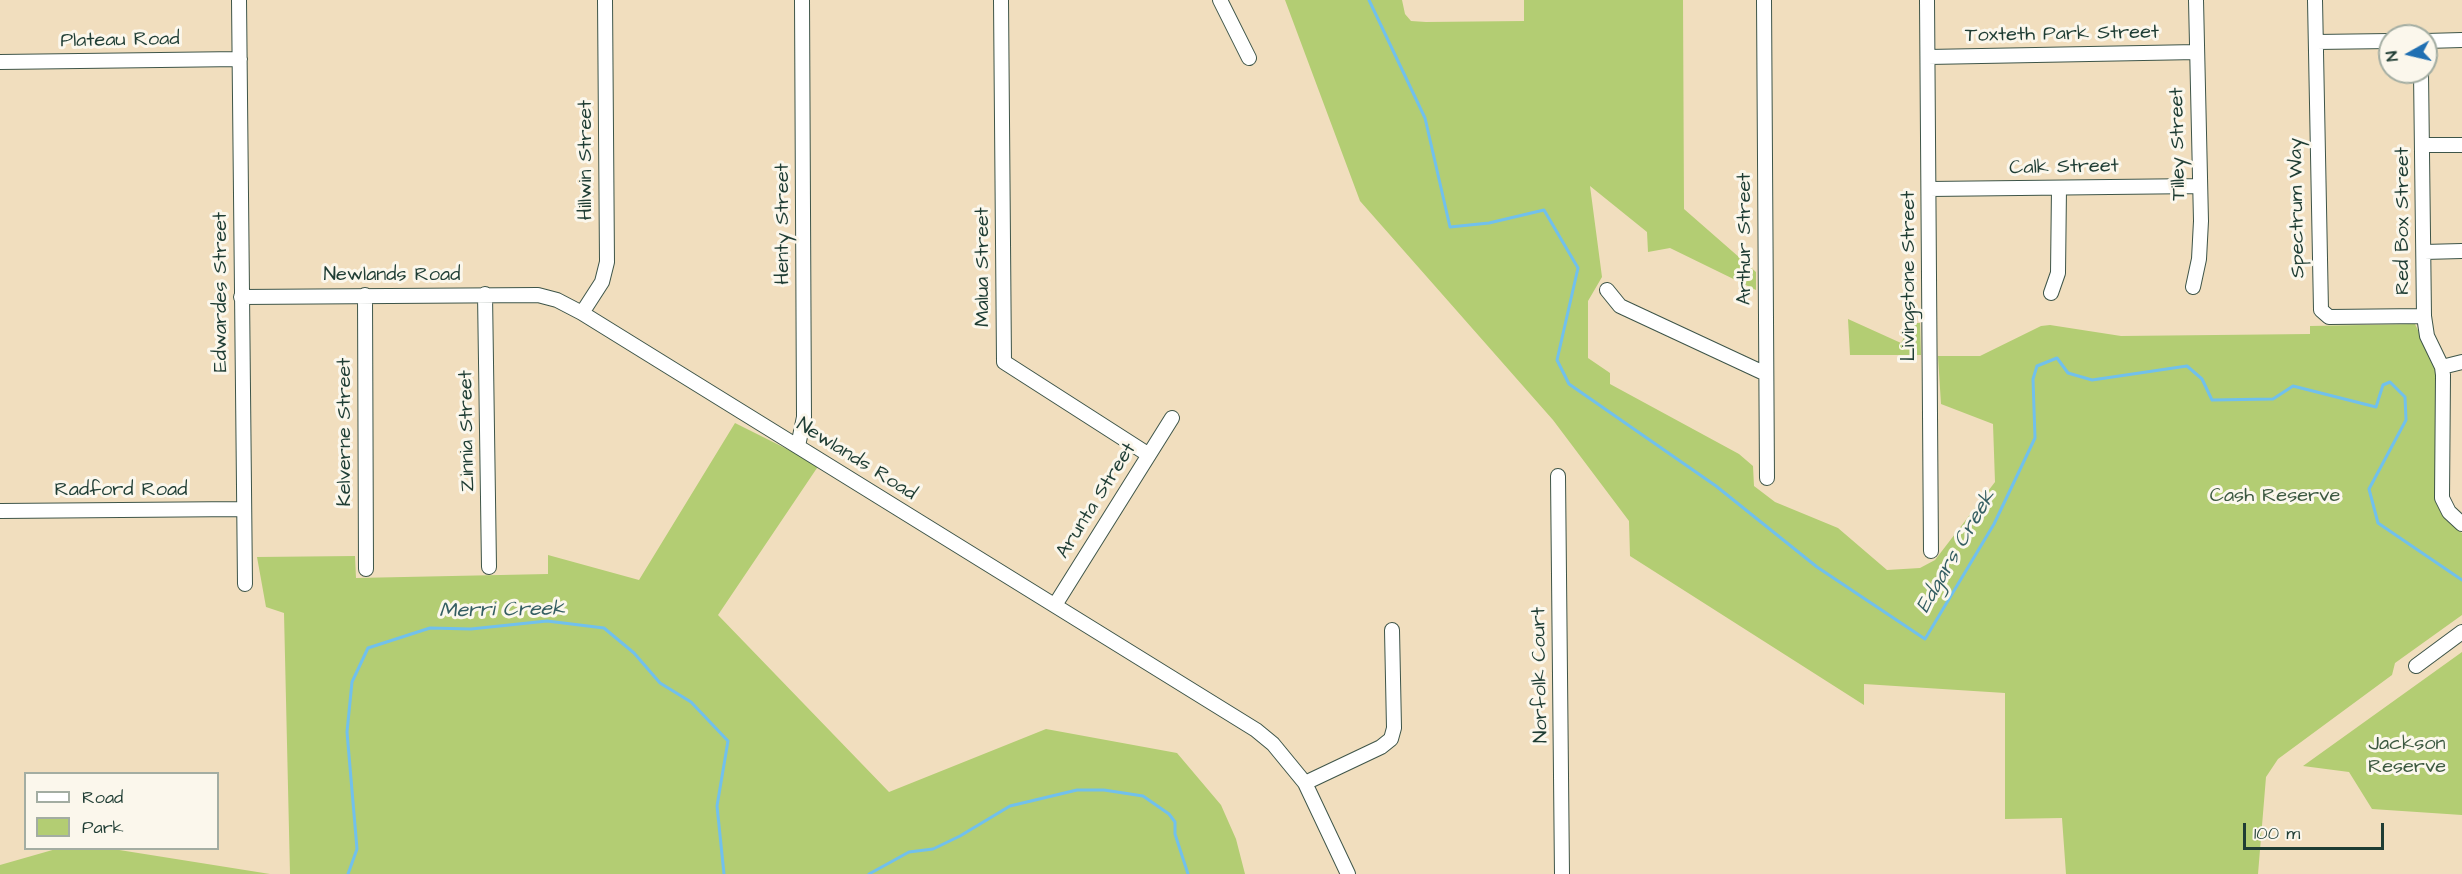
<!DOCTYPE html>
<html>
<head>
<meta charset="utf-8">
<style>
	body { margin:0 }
	#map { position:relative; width:2462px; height:874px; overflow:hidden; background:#f1debe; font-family:"Architects Daughter",sans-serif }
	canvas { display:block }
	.legend { position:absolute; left:24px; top:772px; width:195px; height:78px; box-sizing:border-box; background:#fbf7ec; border:2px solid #a3ada2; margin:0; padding:8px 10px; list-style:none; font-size:18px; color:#1f3d34 }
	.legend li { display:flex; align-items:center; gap:12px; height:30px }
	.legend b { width:30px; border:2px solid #a3ada2 }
	.north { position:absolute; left:2378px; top:24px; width:60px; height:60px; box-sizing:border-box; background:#fbf7ec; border:2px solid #a3ada2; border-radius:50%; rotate:262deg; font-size:16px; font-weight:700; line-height:24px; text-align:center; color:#1f3d34 }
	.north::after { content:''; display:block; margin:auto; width:21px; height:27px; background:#1f6fb2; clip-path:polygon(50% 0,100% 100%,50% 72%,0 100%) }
	.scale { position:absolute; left:2243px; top:823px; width:141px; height:27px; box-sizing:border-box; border:3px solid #1f3d34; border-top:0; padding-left:8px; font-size:18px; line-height:21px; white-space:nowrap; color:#1f3d34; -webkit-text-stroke:4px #fbf7ec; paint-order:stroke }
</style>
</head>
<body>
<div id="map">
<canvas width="2462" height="874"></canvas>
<ul class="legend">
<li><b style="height:8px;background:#fff"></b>Road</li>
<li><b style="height:16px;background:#b3cd73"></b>Park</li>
</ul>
<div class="north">N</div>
<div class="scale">100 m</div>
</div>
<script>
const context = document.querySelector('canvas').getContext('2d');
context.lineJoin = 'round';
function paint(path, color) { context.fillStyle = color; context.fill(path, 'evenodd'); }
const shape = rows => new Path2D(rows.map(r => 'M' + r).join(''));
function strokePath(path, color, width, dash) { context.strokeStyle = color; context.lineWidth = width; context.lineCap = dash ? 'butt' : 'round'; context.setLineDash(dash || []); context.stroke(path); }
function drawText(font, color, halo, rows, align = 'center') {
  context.font = font + ' "Architects Daughter",sans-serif'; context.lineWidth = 6; context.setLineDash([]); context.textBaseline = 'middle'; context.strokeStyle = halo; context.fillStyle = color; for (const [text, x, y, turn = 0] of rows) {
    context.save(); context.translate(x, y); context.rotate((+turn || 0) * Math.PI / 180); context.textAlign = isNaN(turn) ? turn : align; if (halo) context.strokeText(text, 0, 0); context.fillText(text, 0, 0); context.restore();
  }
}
paint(shape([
	[1285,0,1402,0,1405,14,1411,21,1426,22,1524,21,1524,0,1683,0,1684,209,1756,272,1756,290,1670,248,1648,252,1647,232,1590,186,1602,277,1588,301,1588,358,1610,373,1610,384,1739,454,1753,466,1754,486,1775,502,1838,528,1887,570,1920,568,1935,560,1995,482,1993,424,1941,404,1938,356,1980,356,2041,326,2050,325,2121,336,2310,334,2310,326,2415,324,2436,368,2438,503,2445,519,2462,533,2462,615,2395,663,2392,675,2278,759,2266,777,2258,874,2066,874,2062,818,2005,819,2005,693,1864,684,1864,705,1630,556,1629,521,1553,420,1360,201],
	[1848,319,1901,343,1912,323,1920,323,1921,355,1850,355],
	[735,423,819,465,718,615,889,792,1046,729,1177,753,1221,805,1236,839,1245,874,290,874,284,613,266,607,257,557,355,556,356,578,548,574,548,555,639,580],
	[2462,652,2462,815,2372,809,2349,772,2303,766],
	[113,849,270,874,0,874,0,865,56,849]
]), '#b3cd73');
strokePath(shape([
	[1369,0,1425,118,1450,227,1489,223,1544,210,1578,268,1557,360,1569,384,1716,486,1817,567,1925,639,1994,524,2035,438,2033,379,2037,366,2057,358,2068,373,2092,380,2187,366,2202,379,2212,400,2273,399,2293,386,2376,407,2383,385,2390,382,2405,397,2406,420,2369,489,2378,523,2462,580],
	[348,874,357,849,347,732,352,682,368,648,430,628,471,629,547,621,604,628,634,653,660,683,691,702,728,741,717,806,724,874],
	[869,874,909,852,933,849,960,836,1010,806,1077,790,1104,790,1143,796,1169,814,1175,822,1175,834,1188,874]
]), '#71c0ec', 3);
const minor = shape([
	[239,0,245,584],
	[1001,0,1004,362,1149,455],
	[1220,0,1249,58],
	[1764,0,1767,478],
	[1927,0,1931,551],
	[2315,0,2321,310,2329,317,2424,316],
	[2426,41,2462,40],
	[2316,42,2390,41],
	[1928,57,2197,52],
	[0,62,240,59],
	[2421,72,2424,316,2427,336,2442,367,2443,375,2442,498,2449,512,2462,524],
	[2423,145,2462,145],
	[1929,189,2200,186],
	[2424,252,2462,251],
	[2193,287,2199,259,2201,221,2196,0],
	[1607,290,1620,306,1766,374],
	[2051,293,2058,273,2059,188],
	[485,294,489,567],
	[365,295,366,569],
	[241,297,538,295,557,300,582,313,1256,730,1273,744,1305,783,1348,874],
	[582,313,602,282,607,262,605,0],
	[2442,367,2462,362],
	[798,446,804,417,802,0],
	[1558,476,1562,874],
	[0,511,242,509],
	[1055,605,1172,418],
	[2416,666,2462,632],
	[1305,783,1381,747,1391,739,1394,728,1392,630]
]);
strokePath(minor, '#3e5549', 16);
strokePath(minor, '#fff', 14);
drawText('20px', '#1f3d34', '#fbf7ec', [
	["Toxteth Park Street",2062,35,-1],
	["Plateau Road",120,41,-1],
	["Tilley Street",2179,144,-91],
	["Hillwin Street",587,160,-90],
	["Calk Street",2064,168,-1],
	["Spectrum Way",2298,208,-91],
	["Red Box Street",2404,221,-90],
	["Henty Street",784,224,-90],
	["Arthur Street",1746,239,-90],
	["Malua Street",984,267,-90],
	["Newlands Road",392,276],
	["Livingstone Street",1910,276,-90],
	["Edwardes Street",222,292,-90],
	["Zinnia Street",468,431,-91],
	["Kelverne Street",346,432,-90],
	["Newlands Road",856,460,32],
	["Radford Road",121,491],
	["Arunta Street",1097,501,-58],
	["Norfolk Court",1541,675,-91]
]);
drawText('20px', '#3d5a41', '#fbf7ec', [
	["Cash Reserve",2275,497],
	["Jackson",2407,745],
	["Reserve",2407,768]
]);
drawText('italic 21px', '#345e62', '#fbf7ec', [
	["Edgars Creek",1957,552,-60],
	["Merri Creek",502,611,-1]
]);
</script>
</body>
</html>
